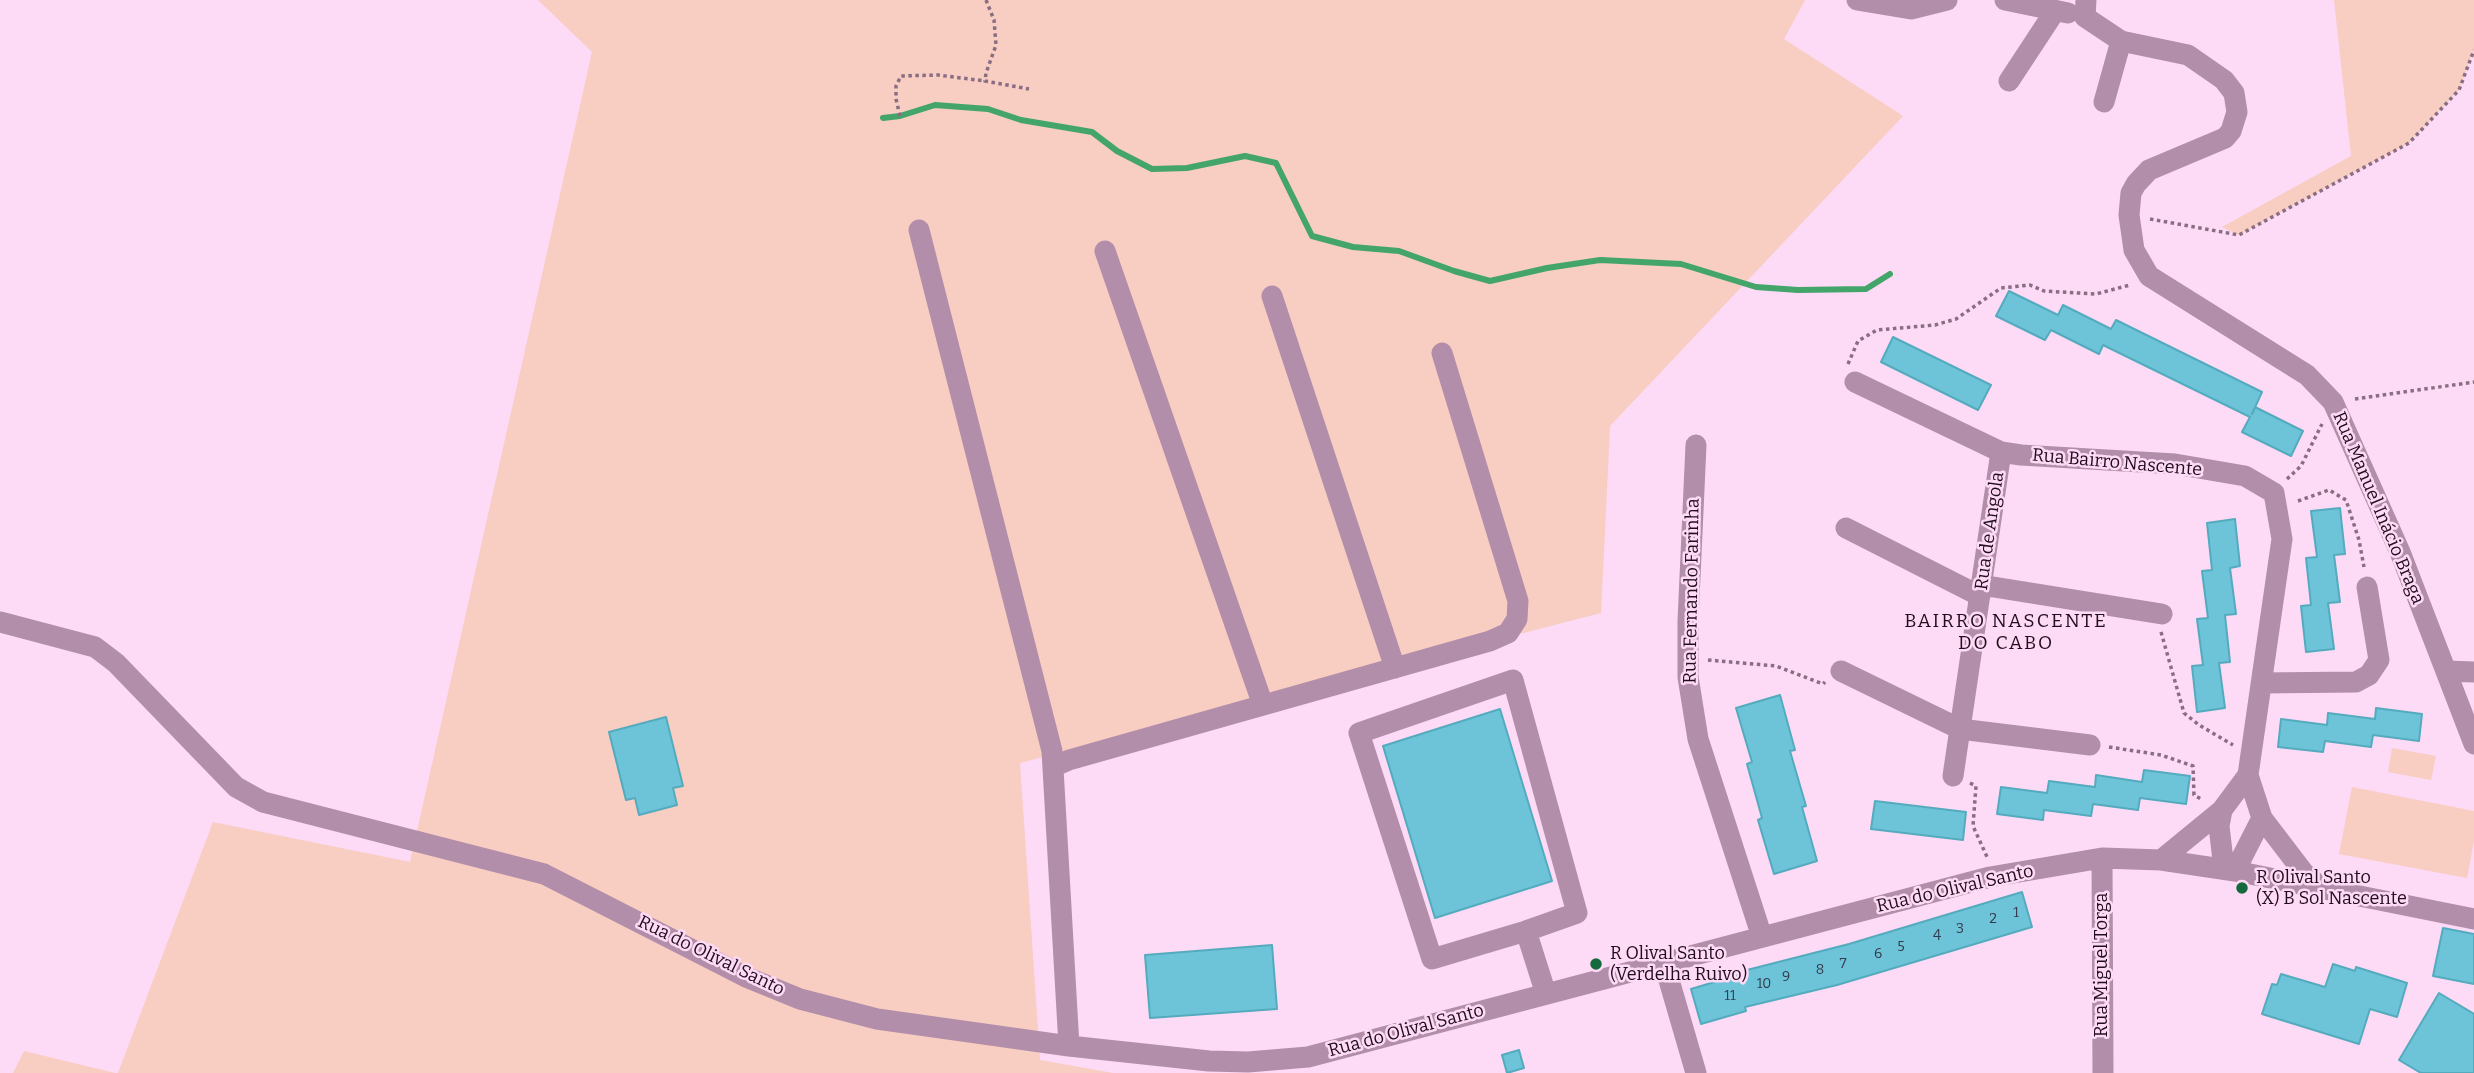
<!DOCTYPE html>
<html>
<head>
<meta charset="utf-8">
<style>
	body { margin:0 }
	canvas { display:block; background:#fddaf5 }
</style>
</head>
<body>
<canvas width="2474" height="1073"></canvas>
<script>
const context = document.querySelector('canvas').getContext('2d');
context.lineJoin = 'round';
function paint(path, color) { context.fillStyle = color; context.fill(path, 'evenodd'); }
const shape = rows => new Path2D(rows.map(r => 'M' + r).join(''));
function strokePath(path, color, width, dash) { context.strokeStyle = color; context.lineWidth = width; context.lineCap = dash ? 'butt' : 'round'; context.setLineDash(dash || []); context.stroke(path); }
function drawText(font, color, halo, rows, align = 'center') {
  context.font = font + ' Bitter,serif'; context.lineWidth = 5; context.setLineDash([]); context.textBaseline = 'middle'; context.strokeStyle = halo; context.fillStyle = color; for (const [text, x, y, turn = 0] of rows) {
    context.save(); context.translate(x, y); context.rotate((+turn || 0) * Math.PI / 180); context.textAlign = isNaN(turn) ? turn : align; if (halo) context.strokeText(text, 0, 0); context.fillText(text, 0, 0); context.restore();
  }
}
paint(shape([
	[538,0,1805,0,1784,39,1903,116,1610,426,1601,613,1020,763,1040,1060,1113,1073,118,1073,213,822,410,862,592,52],
	[2334,0,2474,0,2474,50,2459,90,2409,143,2239,235,2222,227,2351,156],
	[2392,748,2436,756,2431,780,2388,772],
	[2352,787,2474,811,2474,841,2467,878,2339,854],
	[24,1051,115,1073,13,1073]
]), '#f8cdc2');
strokePath(shape([
	[883,118,900,116,935,105,988,109,1021,120,1092,132,1117,151,1152,169,1187,168,1245,156,1276,163,1312,236,1353,247,1399,251,1454,271,1490,281,1547,268,1600,260,1681,264,1756,287,1798,290,1866,289,1890,274]
]), '#43a56a', 6);
const building = shape([
	[2009,291,2058,315,2063,305,2111,329,2116,320,2262,392,2252,414,2255,407,2303,431,2291,456,2242,432,2250,417,2103,345,2099,354,2051,330,2045,340,1996,316,2009,291],
	[1893,337,1991,385,1978,410,1881,362,1893,337],
	[2340,508,2345,554,2334,555,2340,602,2328,603,2334,649,2306,652,2301,606,2311,605,2306,558,2317,557,2311,511,2340,508],
	[2235,519,2240,566,2230,568,2236,614,2225,615,2230,662,2219,663,2225,708,2197,712,2192,666,2203,665,2197,619,2208,618,2202,571,2212,570,2207,523,2235,519],
	[1780,695,1795,750,1790,751,1806,806,1802,807,1817,861,1774,874,1758,820,1762,818,1747,764,1752,762,1736,708,1780,695],
	[2376,708,2422,714,2419,741,2373,735,2371,747,2325,741,2323,752,2278,747,2281,719,2327,725,2328,713,2375,719,2376,708],
	[1500,709,1552,881,1435,918,1383,746,1500,709],
	[666,717,683,786,673,788,677,805,639,815,635,798,626,800,609,732,666,717],
	[2144,770,2190,776,2186,804,2140,798,2138,810,2093,804,2091,816,2044,810,2043,820,1997,814,2001,787,2047,793,2049,781,2095,787,2096,775,2142,782,2144,770],
	[1875,801,1966,812,1963,840,1871,829,1875,801],
	[2022,892,2032,927,1837,985,1745,1007,1746,1011,1701,1024,1691,989,1748,972,1747,970,1849,944,2022,892],
	[2443,928,2474,934,2474,984,2433,976,2443,928],
	[1272,945,1277,1009,1150,1018,1145,955,1272,945],
	[2333,964,2355,971,2356,967,2407,983,2397,1017,2370,1009,2359,1044,2262,1014,2272,984,2277,985,2281,974,2325,987,2333,964],
	[2439,993,2474,1014,2474,1073,2421,1073,2399,1060,2439,993],
	[1519,1050,1524,1068,1507,1073,1502,1055,1519,1050]
]);
paint(building, '#6dc4d8');
strokePath(building, '#54abbe', 2);
strokePath(shape([
	[986,0,994,20,996,45,986,73,985,81,1029,89],
	[900,116,896,99,896,86,901,76,938,75,985,81],
	[2150,219,2239,235,2409,143,2459,90,2474,50],
	[1848,364,1858,341,1877,330,1935,325,1956,319,2001,288,2030,285,2044,291,2096,294,2130,285],
	[2355,399,2474,382],
	[2287,479,2301,466,2322,424],
	[2298,501,2329,490,2346,500,2359,540,2364,567],
	[2161,632,2184,713,2199,725,2233,745],
	[1708,660,1776,666,1823,684,1825,682],
	[2109,747,2161,755,2193,766,2194,795,2203,800],
	[1970,783,1976,786,1973,826,1988,859]
]), '#896e83', 3.5, [3.5, 3.5]);
strokePath(shape([
	[1857,0,1911,9,1947,0],
	[2005,0,2068,13],
	[2086,0,2085,17,2121,41,2188,55,2224,80,2234,93,2237,112,2231,131,2225,138,2149,170,2136,184,2131,193,2129,215,2134,250,2149,276,2307,375,2333,402,2400,552,2474,744],
	[2009,81,2055,11],
	[2104,102,2121,41],
	[919,230,1052,751,1069,1046],
	[1105,251,1263,705],
	[1272,296,1395,668],
	[1855,382,2001,452,2021,455,2175,464,2245,476,2274,493,2282,539,2248,775,2262,818,2304,873,2319,886],
	[1696,445,1688,621,1688,677,1698,739,1762,937],
	[1846,528,1980,596],
	[1981,585,2162,614],
	[0,622,95,647,116,663,236,787,263,802,544,874,746,977,800,999,877,1019,1069,1046,1209,1061,1248,1062,1308,1057,1990,877,2102,858,2161,860,2235,871,2474,919],
	[1841,671,1960,729,2090,745],
	[2446,671,2474,672],
	[2261,683,2356,682,2369,675,2379,660,2367,587],
	[1053,767,1069,760,1490,641,1508,633,1517,619,1518,601,1442,353],
	[1953,776,2001,452],
	[2102,858,2103,1073],
	[2161,860,2222,810],
	[2224,869,2219,826,2222,810,2248,775],
	[2235,871,2262,818],
	[1526,931,1432,959,1359,733,1513,680,1577,913,1526,931,1546,994],
	[1664,963,1696,1073]
]), '#b28eaa', 21);
for (const [x, y, r, color] of [
	[2242,888,7,"#146a3c"],
	[1596,964,7,"#146a3c"]
]) { const dot = new Path2D(); dot.arc(x, y, r, 0, 2 * Math.PI); context.fillStyle = color; context.fill(dot); strokePath(dot, '#fddaf5', 2.5); }
drawText('14px', '#343b4c', null, [
	["1",2016,913],
	["2",1993,919],
	["3",1960,929],
	["4",1937,936],
	["5",1901,947],
	["6",1878,954],
	["7",1843,964],
	["8",1820,970],
	["9",1786,977],
	["10",1764,984],
	["11",1730,996]
]);
drawText('18px', '#210d1d', '#fddaf5', [
	["Rua Bairro Nascente",2117,463,5],
	["Rua Manuel Inácio Braga",2378,508,67],
	["Rua de Angola",1990,531,-82],
	["Rua Fernando Farinha",1692,591,-89],
	["Rua do Olival Santo",1955,889,-13],
	["Rua do Olival Santo",711,956,26],
	["Rua Miguel Torga",2102,965,-90],
	["Rua do Olival Santo",1406,1031,-15]
]);
drawText('18px', '#210d1d', '#fddaf5', [
	["R Olival Santo",2256,878],
	["(X) B Sol Nascente",2256,899],
	["R Olival Santo",1610,954],
	["(Verdelha Ruivo)",1610,975]
], 'left');
context.letterSpacing = '2px';
drawText('19px', '#210d1d', '#fddaf5', [
	["BAIRRO NASCENTE",2006,622],
	["DO CABO",2006,644]
]);
context.letterSpacing = '0px';
</script>
</body>
</html>
